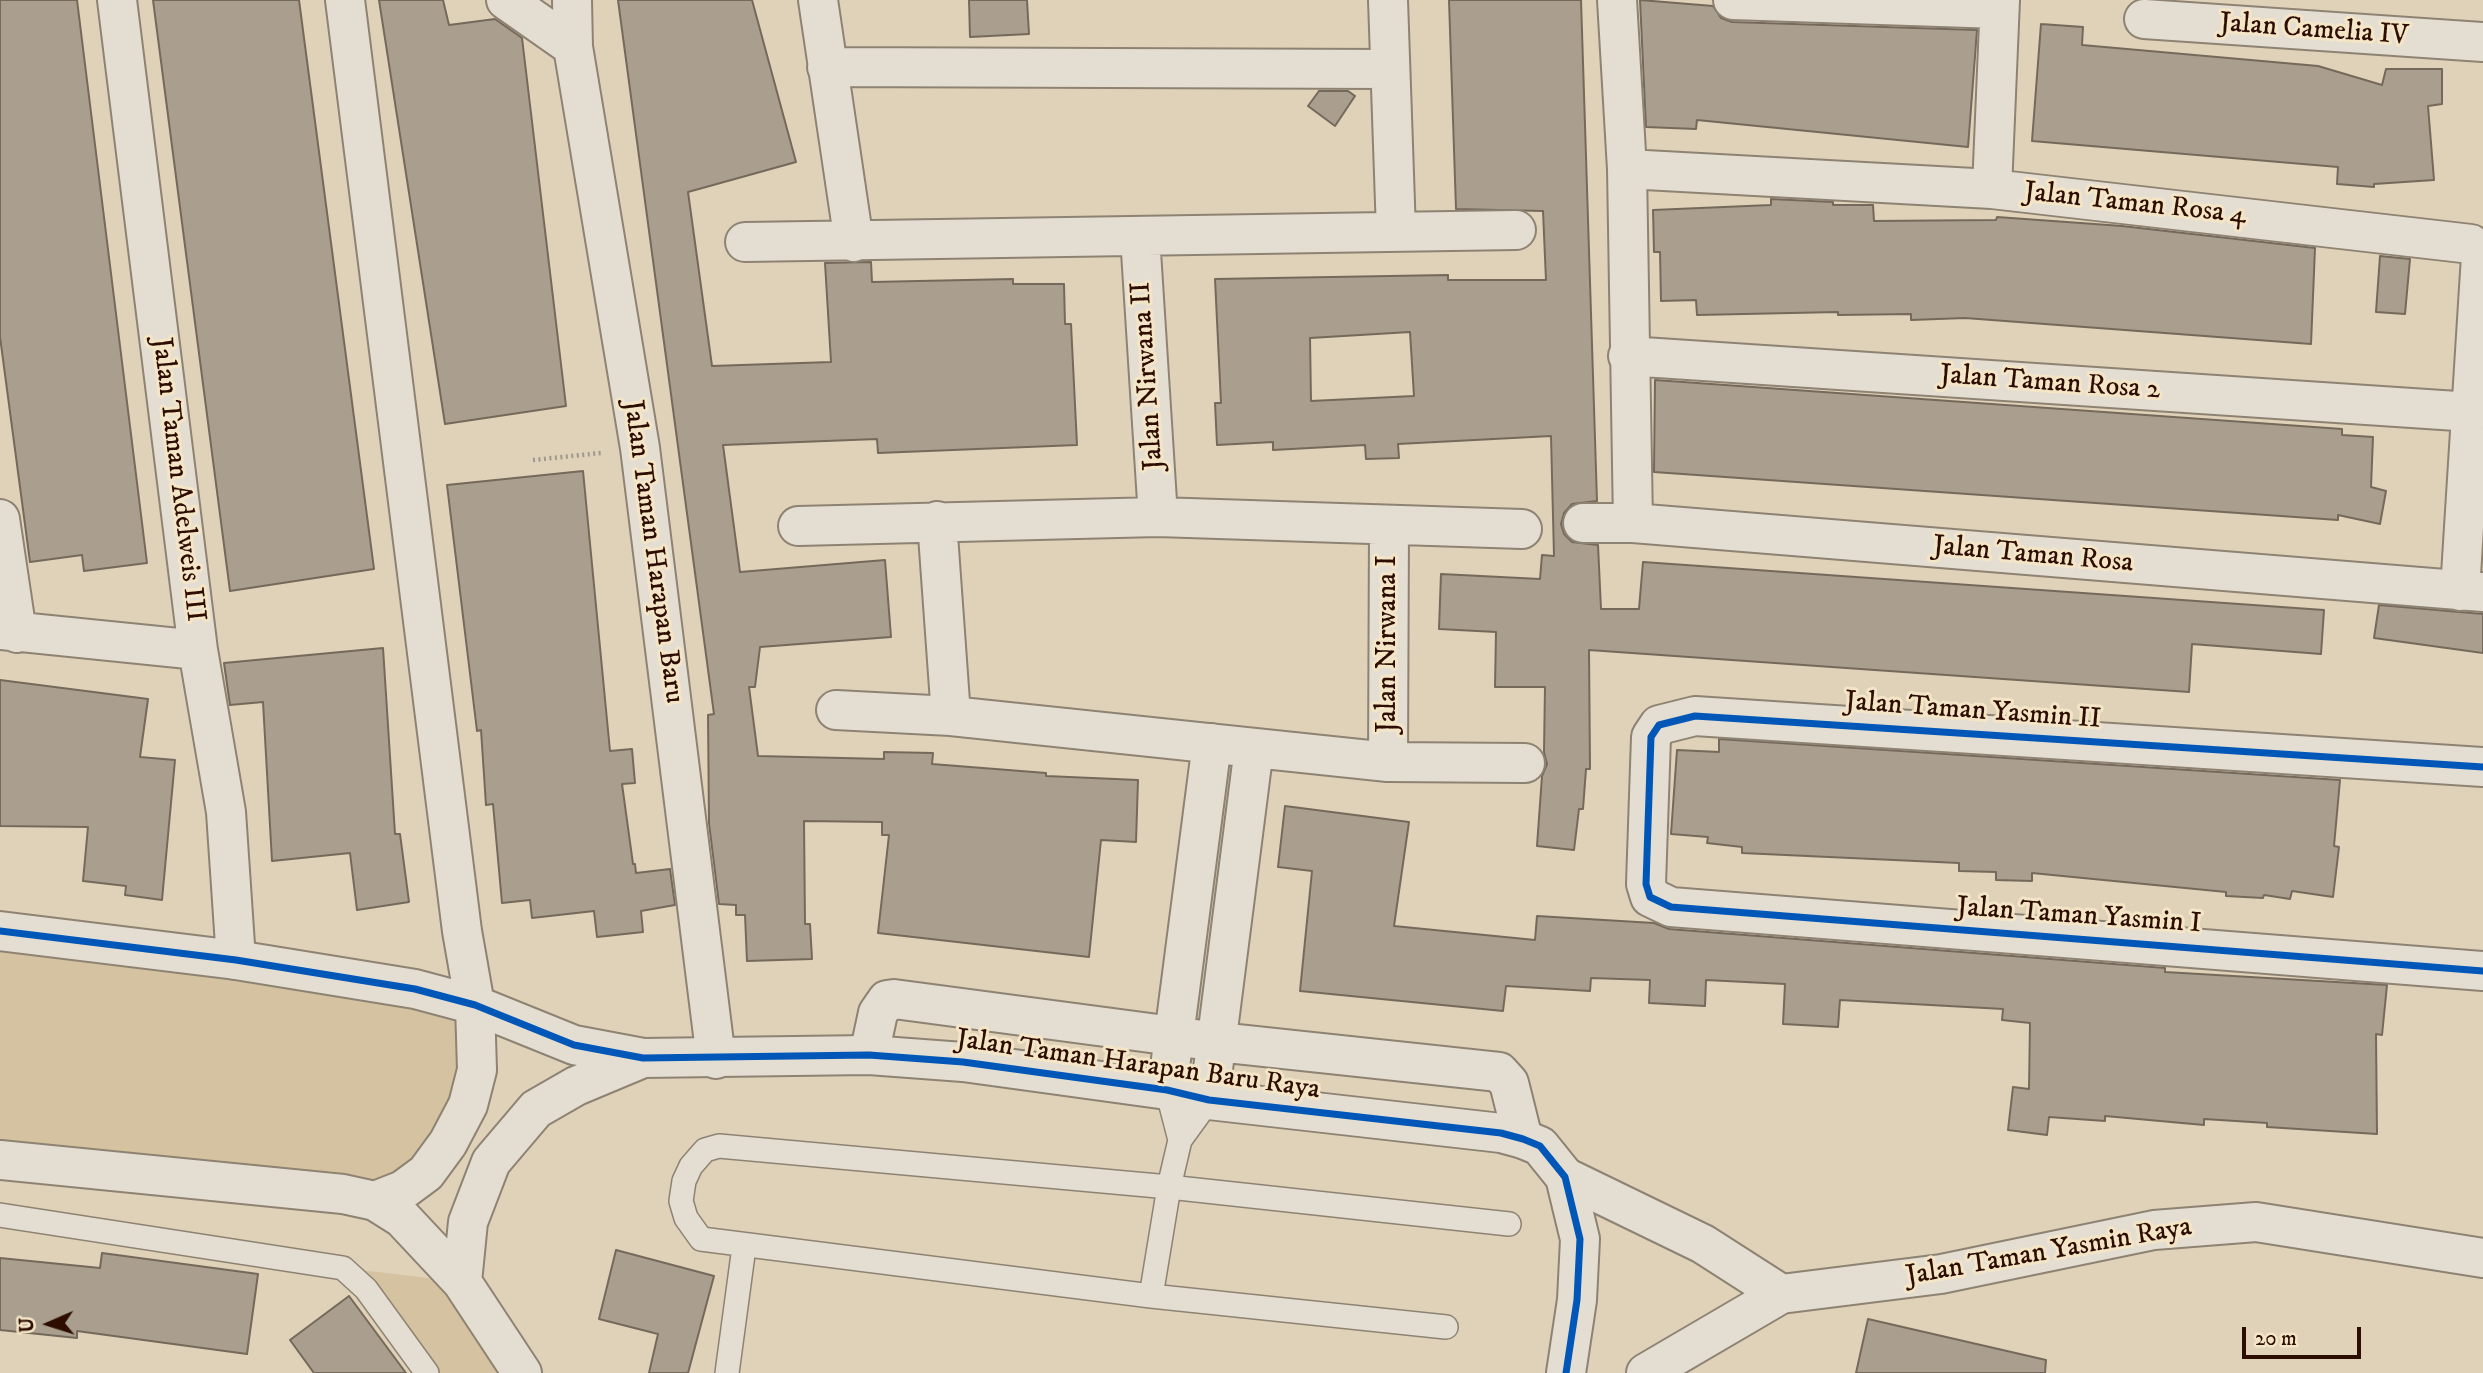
<!DOCTYPE html>
<html>
<head>
<meta charset="utf-8">
<style>
	body { margin:0 }
	#map { position:relative; width:2483px; height:1373px; overflow:hidden; background:#dfd2b8; font-family:"IM FELL DW Pica",serif }
	canvas { display:block }
	.north { position:absolute; left:14px; top:1289px; width:70px; height:70px; -webkit-text-stroke:5px #f4e5c7; paint-order:stroke; rotate:267deg; font-size:19px; font-weight:700; line-height:28px; text-align:center; color:#2d0d00 }
	.north::after { content:''; display:block; margin:auto; width:24px; height:32px; background:#2d0d00; clip-path:polygon(50% 0,100% 100%,50% 72%,0 100%) }
	.scale { position:absolute; left:2242px; top:1327px; width:119px; height:32px; box-sizing:border-box; border:4px solid #2d0d00; border-top:0; padding-left:9px; font-size:21px; line-height:24px; white-space:nowrap; color:#2d0d00; -webkit-text-stroke:5px #f4e5c7; paint-order:stroke }
</style>
</head>
<body>
<div id="map">
<canvas width="2483" height="1373"></canvas>
<div class="north">U</div>
<div class="scale">20 m</div>
</div>
<script>
const context = document.querySelector('canvas').getContext('2d');
context.lineJoin = 'round';
function paint(path, color) { context.fillStyle = color; context.fill(path, 'evenodd'); }
const shape = rows => new Path2D(rows.map(r => 'M' + r).join(''));
function strokePath(path, color, width, dash) { context.strokeStyle = color; context.lineWidth = width; context.lineCap = dash ? 'butt' : 'round'; context.setLineDash(dash || []); context.stroke(path); }
function drawText(font, color, halo, rows, align = 'center') {
  context.font = font + ' "IM FELL DW Pica",serif'; context.lineWidth = 6; context.setLineDash([]); context.textBaseline = 'middle'; context.strokeStyle = halo; context.fillStyle = color; for (const [text, x, y, turn = 0] of rows) {
    context.save(); context.translate(x, y); context.rotate((+turn || 0) * Math.PI / 180); context.textAlign = isNaN(turn) ? turn : align; if (halo) context.strokeText(text, 0, 0); context.fillText(text, 0, 0); context.restore();
  }
}
paint(shape([
	[0,931,475,1005,477,1070,403,1190,0,1160],
	[343,1268,462,1282,522,1373,427,1373]
]), '#d5c2a0');
const building = shape([
	[0,0,77,0,147,563,84,571,82,555,30,562,0,337,0,0],
	[153,0,299,0,374,569,230,591,153,0],
	[379,0,443,0,449,25,495,19,522,38,566,406,445,424,379,0],
	[618,0,752,0,796,162,688,192,712,366,831,362,825,263,871,262,872,282,1013,279,1013,284,1064,284,1065,324,1071,324,1077,445,878,453,877,439,723,445,740,572,885,560,891,637,760,647,755,687,749,687,758,756,884,759,884,752,933,753,932,764,1046,773,1046,776,1138,780,1136,842,1101,840,1089,957,878,933,889,835,882,835,882,822,804,821,805,924,810,924,812,959,747,961,745,915,736,915,736,905,719,904,709,823,708,715,714,714,618,0],
	[969,0,1027,0,1029,34,970,37,969,0],
	[1449,0,1581,0,1597,501,1572,504,1564,513,1561,524,1564,534,1572,542,1598,545,1601,609,1639,609,1643,562,2324,610,2321,654,2192,644,2189,692,1589,650,1590,769,1586,769,1583,809,1579,809,1574,850,1537,846,1542,776,1547,764,1544,752,1545,687,1495,687,1496,632,1439,629,1441,574,1540,579,1542,555,1554,556,1551,436,1398,444,1399,458,1366,459,1365,445,1273,450,1273,442,1217,445,1215,403,1221,403,1215,279,1448,275,1448,280,1546,280,1543,211,1456,209,1449,0],
	[1410,332,1414,396,1311,401,1310,338,1410,332],
	[1640,0,1713,6,1721,18,1732,22,1977,30,1968,147,1697,120,1696,129,1646,127,1640,0],
	[2041,24,2083,27,2082,45,2318,66,2382,85,2386,69,2442,69,2442,104,2428,106,2434,180,2374,184,2374,187,2337,184,2338,167,2032,141,2041,24],
	[1319,91,1348,91,1355,96,1335,126,1308,106,1319,91],
	[1771,199,1833,202,1833,205,1873,205,1874,221,1996,220,1997,217,2122,226,2315,248,2311,344,1965,318,1911,320,1911,314,1838,315,1838,312,1697,315,1696,300,1661,301,1660,252,1654,252,1653,210,1771,205,1771,199],
	[2380,256,2410,259,2405,314,2376,312,2380,256],
	[1655,380,2342,429,2342,435,2373,437,2371,487,2386,491,2380,524,2338,515,2338,520,1654,472,1655,380],
	[583,471,610,751,632,749,635,783,622,784,633,864,635,864,636,873,670,869,675,905,641,911,643,932,597,937,594,911,532,918,530,900,502,903,493,804,486,805,481,730,477,731,447,485,583,471],
	[2379,605,2483,614,2483,653,2374,638,2379,605],
	[383,648,395,834,400,834,409,902,357,910,350,853,272,861,263,702,230,705,224,663,383,648],
	[0,680,148,699,140,757,175,760,162,900,125,895,126,886,83,881,88,827,0,826,0,680],
	[1719,739,2340,780,2334,846,2339,847,2333,897,2292,891,2290,899,2264,895,2263,898,2226,896,2226,892,2032,873,2032,881,1996,880,1996,872,1959,871,1959,863,1742,853,1742,847,1707,843,1708,837,1671,834,1677,750,1719,752,1719,739],
	[1285,806,1409,822,1394,926,1535,940,1537,916,1654,923,1669,929,2165,968,2165,972,2387,985,2382,1035,2376,1034,2377,1134,2267,1127,2267,1123,2204,1119,2204,1125,2105,1116,2105,1121,2049,1117,2047,1135,2008,1130,2013,1087,2029,1089,2030,1023,2002,1020,2003,1009,1840,1000,1838,1027,1783,1024,1785,984,1706,980,1705,1006,1649,1003,1650,980,1591,978,1590,991,1506,986,1503,1011,1300,991,1312,871,1278,867,1285,806],
	[616,1250,714,1276,688,1373,649,1373,658,1334,599,1319,616,1250],
	[102,1253,258,1274,247,1354,77,1331,77,1338,0,1330,0,1258,100,1268,102,1253],
	[349,1296,406,1373,314,1373,290,1340,349,1296],
	[1868,1319,2046,1360,2045,1373,1856,1373,1868,1319]
]);
paint(building, '#aa9f8e');
strokePath(building, '#75695b', 2);
const service = shape([
	[1167,1090,1180,1140],
	[0,1215,343,1268,366,1289,427,1373],
	[1151,1296,1169,1187,1180,1140,1209,1100],
	[1446,1327,1151,1296,701,1239,686,1218,681,1201,684,1181,691,1166,705,1150,719,1146,1169,1187,1509,1224],
	[727,1373,744,1247]
]);
const minor = shape([
	[117,0,198,650,226,812,236,960],
	[345,0,462,931,475,1005],
	[506,0,573,47],
	[572,0,573,47,640,448,716,1059],
	[818,0,854,242],
	[1388,0,1396,232],
	[1617,0,1627,169,1633,523],
	[1733,0,1999,9],
	[2144,19,2483,42],
	[827,67,1389,69],
	[1627,169,1992,189,2471,244,2481,256,2460,591],
	[1992,189,2000,0],
	[1140,236,1158,517],
	[745,242,1516,230],
	[1628,356,2472,412],
	[0,519,17,633],
	[937,521,951,716],
	[1583,523,1633,523,2483,592],
	[798,526,1158,517,1522,529],
	[0,630,198,650],
	[836,710,951,716,1388,762,1525,763],
	[1388,762,1389,527],
	[2483,767,1695,716,1659,725,1651,737,1646,884,1650,897,1671,907,2483,971],
	[869,1055,878,1013,887,1000,894,999,1218,1042,1499,1072,1509,1083,1523,1139],
	[1167,1090,1212,743],
	[1209,1100,1254,748],
	[1565,1177,1703,1244,1781,1294],
	[1646,1373,1781,1294,1941,1274,2154,1230,2256,1222,2483,1258]
]);
const tertiary = shape([
	[0,931,236,960,415,989,475,1005,574,1045,643,1058,869,1055,963,1062,1167,1090,1209,1100,1501,1133,1523,1139,1540,1146,1565,1177,1580,1239,1577,1300,1566,1373],
	[0,1160,343,1194,375,1201,402,1218,462,1282,522,1373],
	[375,1201,403,1190,426,1173,448,1143,468,1105,477,1070,475,1005],
	[462,1282,468,1222,491,1162,536,1109,576,1086,643,1058]
]);
strokePath(service, '#8e8373', 26);
strokePath(minor, '#8e8373', 42);
strokePath(tertiary, '#8e8373', 42);
strokePath(shape([
	[533,460,601,453]
]), '#a0988e', 4.5, [2, 3.5]);
strokePath(service, '#e4ded2', 23);
strokePath(minor, '#e4ded2', 38);
strokePath(tertiary, '#e4ded2', 38);
strokePath(shape([
	[2483,767,1695,716,1659,725,1651,737,1646,884,1650,897,1671,907,2483,971],
	[0,931,236,960,415,989,475,1005,574,1045,643,1058,869,1055,963,1062,1167,1090,1209,1100,1501,1133,1523,1139,1540,1146,1565,1177,1580,1239,1577,1300,1566,1373]
]), '#0057b8', 7);
drawText('28px', '#2d0d00', '#f4e5c7', [
	["Jalan Camelia IV",2314,31,4],
	["Jalan Taman Rosa 4",2135,205,6],
	["Jalan Nirwana II",1149,376,-94],
	["Jalan Taman Rosa 2",2050,384,4],
	["Jalan Taman Adelweis III",177,480,83],
	["Jalan Taman Harapan Baru",652,552,82],
	["Jalan Taman Rosa",2033,556,5],
	["Jalan Nirwana I",1389,644,-90],
	["Jalan Taman Yasmin II",1973,712,4],
	["Jalan Taman Yasmin I",2079,917,4],
	["Jalan Taman Harapan Baru Raya",1138,1066,8],
	["Jalan Taman Yasmin Raya",2049,1253,-10]
]);
</script>
</body>
</html>
